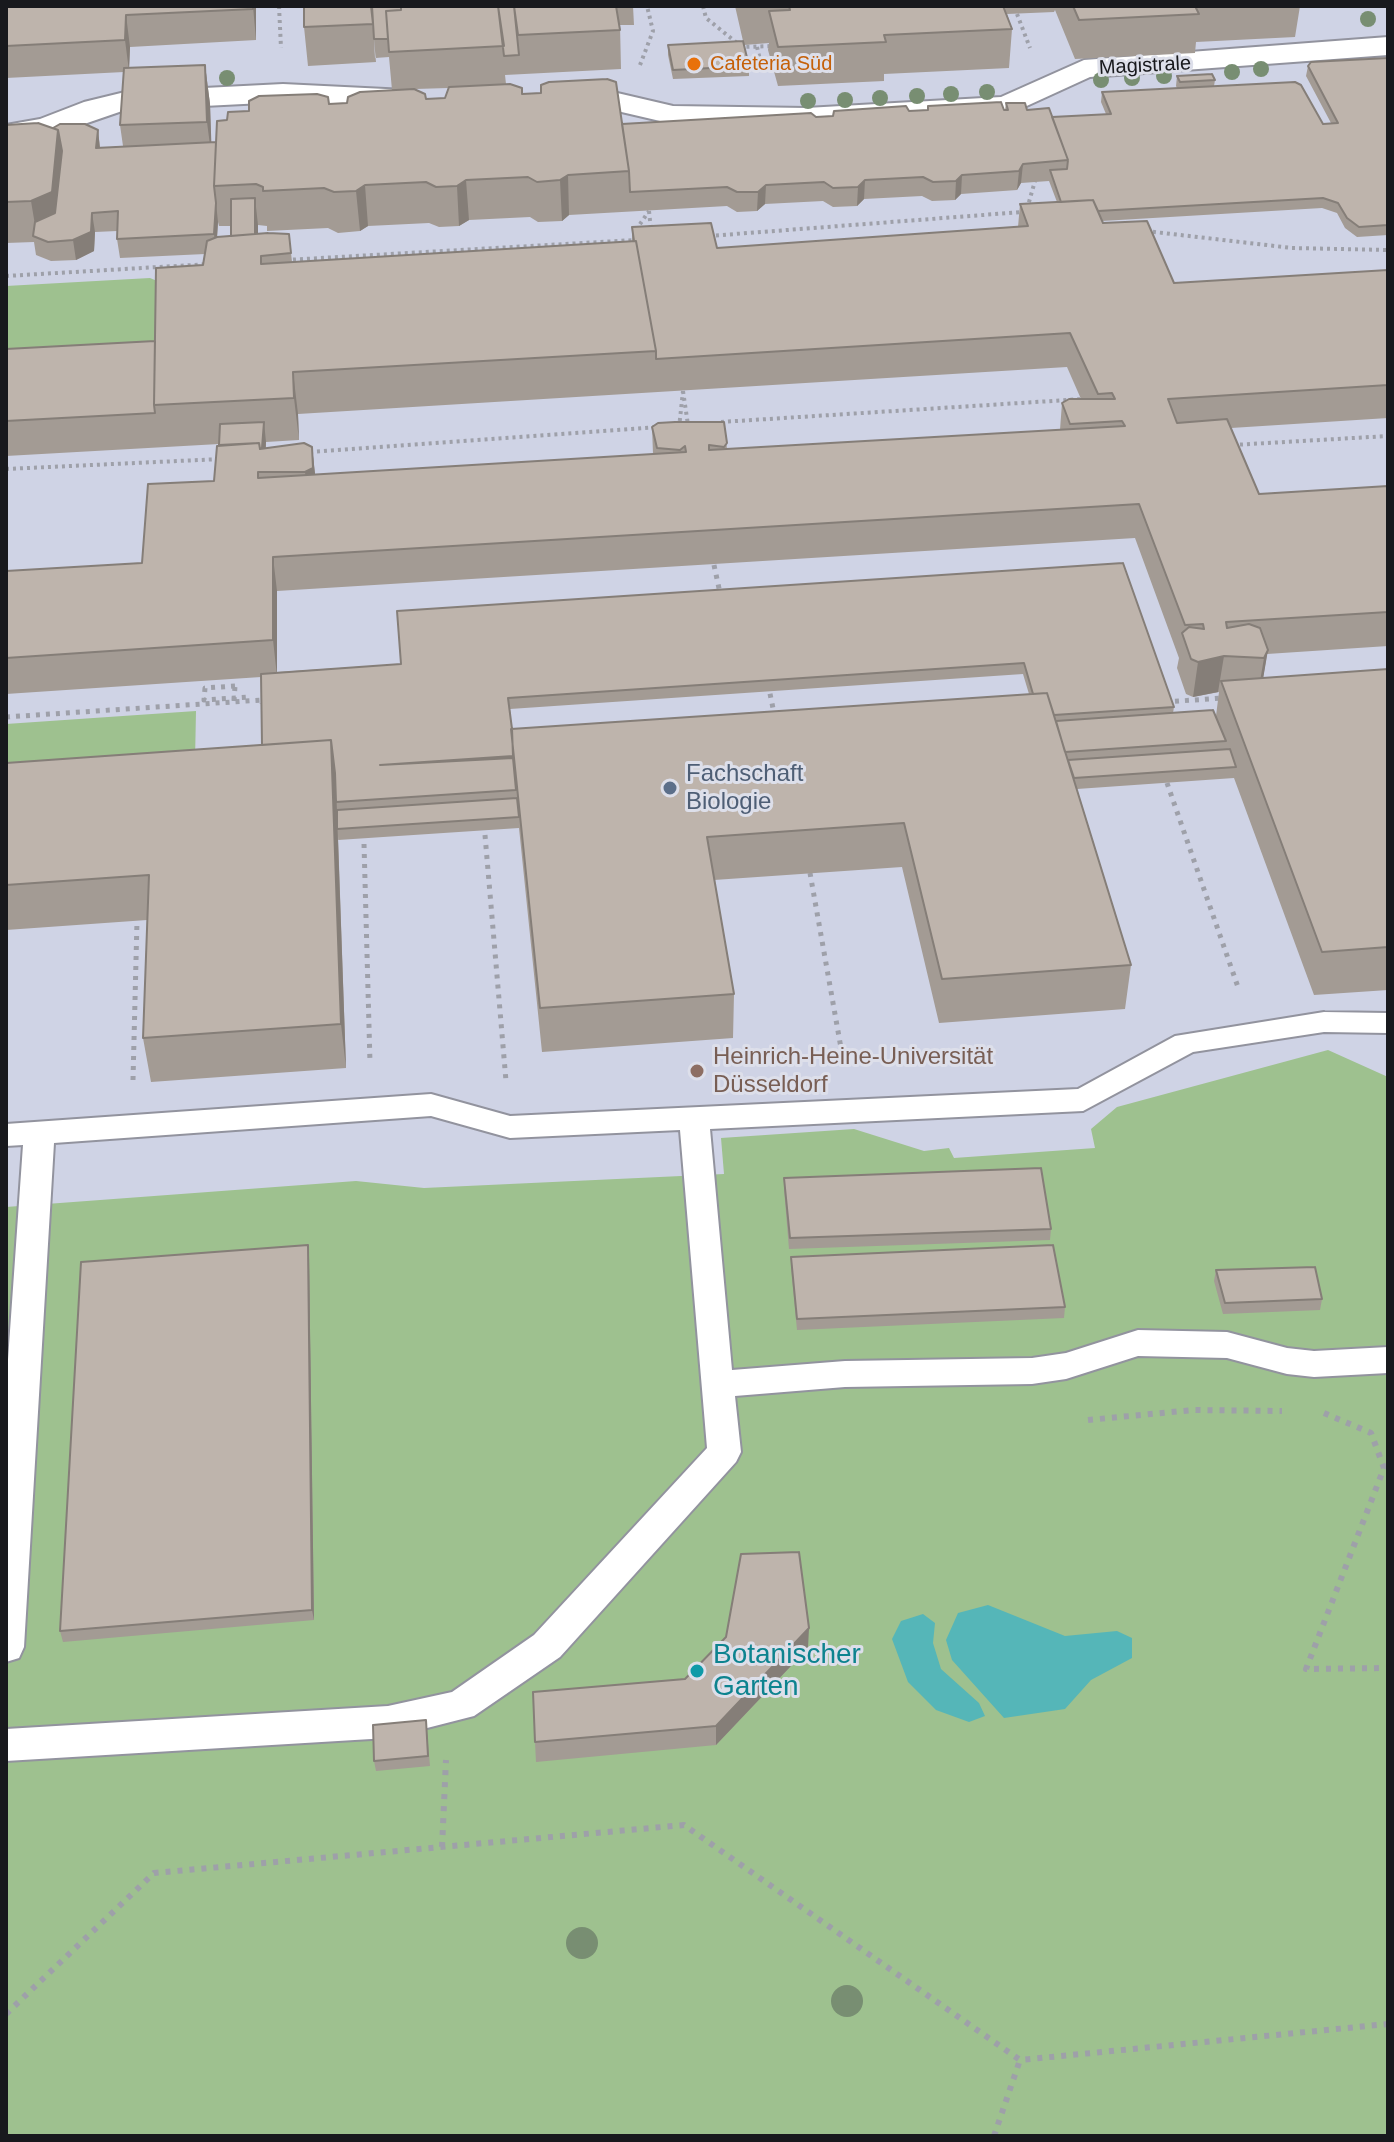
<!DOCTYPE html>
<html>
<head>
<meta charset="utf-8">
<style>
	body { margin:0 }
	#map { position:relative; width:1394px; height:2142px; overflow:hidden; background:#dddfea; font-family:Arial,sans-serif }
	canvas { display:block }
	.frame { position:absolute; inset:0; border:8px solid #18191d; pointer-events:none }
</style>
</head>
<body>
<div id="map">
<canvas width="1394" height="2142"></canvas>
<div class="frame"></div>
</div>
<script>
const context = document.querySelector('canvas').getContext('2d');
context.lineJoin = 'round';
function paint(path, color) { context.fillStyle = color; context.fill(path, 'evenodd'); }
const shape = rows => new Path2D(rows.map(r => 'M' + r).join(''));
function strokePath(path, color, width, dash) { context.strokeStyle = color; context.lineWidth = width; context.lineCap = dash ? 'butt' : 'round'; context.setLineDash(dash || []); context.stroke(path); }
function drawText(font, color, halo, rows, align = 'center') {
  context.font = font + ' Arial,sans-serif'; context.lineWidth = 6; context.setLineDash([]); context.textBaseline = 'middle'; context.strokeStyle = halo; context.fillStyle = color; for (const [text, x, y, turn = 0] of rows) {
    context.save(); context.translate(x, y); context.rotate((+turn || 0) * Math.PI / 180); context.textAlign = isNaN(turn) ? turn : align; if (halo) context.strokeText(text, 0, 0); context.fillText(text, 0, 0); context.restore();
  }
}
paint(shape([
	[6,6,1388,6,1388,2136,6,2136]
]), '#cfd3e5');
paint(shape([
	[150,278,162,283,161,374,6,383,6,286],
	[196,711,195,761,6,773,6,724],
	[1328,1050,1388,1077,1388,2136,6,2136,6,1207,356,1181,424,1188,724,1174,721,1138,854,1129,924,1151,949,1148,954,1158,1095,1148,1091,1129,1117,1107]
]), '#9ec18f');
paint(shape([
	[988,1605,1065,1636,1117,1631,1132,1638,1132,1658,1091,1680,1065,1709,1004,1718,952,1660,946,1640,958,1613],
	[923,1614,935,1623,933,1643,941,1669,979,1703,985,1716,969,1722,936,1710,908,1682,892,1639,901,1621]
]), '#55b6b8');
const lane = shape([
	[1324,1012,1388,1013,1388,1033,1324,1032,1193,1052,1083,1111,710,1129,732,1370,845,1361,1032,1358,1066,1353,1138,1330,1227,1332,1287,1348,1314,1351,1388,1347,1388,1373,1314,1377,1287,1374,1227,1358,1138,1356,1066,1379,1032,1384,845,1387,735,1396,741,1452,736,1462,560,1657,474,1716,388,1738,6,1761,6,1729,388,1706,452,1692,534,1635,707,1448,680,1130,510,1138,431,1116,54,1143,24,1647,19,1658,6,1662,6,1388,23,1145,6,1146,6,1124,431,1094,510,1116,1078,1089,1175,1036,1324,1012]
]);
const street = shape([
	[1388,37,1388,55,1090,77,1007,115,806,126,673,124,583,103,559,103,549,100,544,94,549,88,559,85,583,85,673,106,806,108,1001,97,1084,60,1388,37],
	[283,84,406,90,417,93,421,99,417,105,406,108,283,102,125,110,58,133,6,143,6,125,40,119,84,102,125,92,283,84]
]);
strokePath(lane, '#92939e', 4);
strokePath(street, '#92939e', 4);
strokePath(shape([
	[279,6,281,48],
	[703,6,706,18,742,47,774,46],
	[1017,14,1030,48],
	[757,47,763,73],
	[640,65,653,31,647,6],
	[1027,209,1035,181],
	[636,230,649,211],
	[1146,231,1292,248,1388,250],
	[709,236,1022,212],
	[286,260,635,240],
	[6,276,210,264],
	[721,422,1083,399],
	[679,428,683,391],
	[1233,445,1388,436],
	[310,452,659,427],
	[6,469,221,459]
]), '#9ea0a9', 4, [3, 4]);
strokePath(shape([
	[714,565,720,593],
	[768,684,775,718],
	[234,701,235,686],
	[1165,702,1223,698],
	[6,717,262,700,262,704],
	[1167,783,1239,990],
	[485,835,506,1081],
	[364,844,370,1063],
	[810,873,844,1065],
	[133,1080,137,921]
]), '#9ea0a9', 5, [4, 6]);
strokePath(shape([
	[1324,1413,1371,1433,1384,1468,1306,1669,1388,1668],
	[1088,1420,1193,1410,1282,1411],
	[442,1847,446,1760],
	[6,2014,154,1873,684,1825,1020,2060,1388,2024],
	[994,2136,1020,2060]
]), '#9ea0a9', 6, [5, 7]);
paint(lane, '#fff');
paint(street, '#fff');
strokePath(shape([
	[649,211,651,230],
	[683,391,688,425]
]), '#9ea0a9', 4, [3, 4]);
strokePath(shape([
	[235,686,205,688,204,700,249,697]
]), '#9ea0a9', 5, [4, 6]);
context.fillStyle = '#788e72';
for (const [x, y, r] of [
	[1368,19,8],
	[1261,69,8],
	[1232,72,8],
	[1164,76,8],
	[227,78,8],
	[1132,78,8],
	[1101,80,8],
	[987,92,8],
	[951,94,8],
	[917,96,8],
	[880,98,8],
	[845,100,8],
	[808,101,8],
	[582,1943,16],
	[847,2001,16]
]) { context.beginPath(); context.arc(x, y, r, 0, 2 * Math.PI); context.fill(); }
paint(shape([
	[6,6,256,6,256,40,130,47,129,68,205,65,210,104,211,142,216,142,227,120,249,111,347,103,392,90,389,57,375,58,372,6,633,6,634,25,620,25,621,69,505,75,506,84,522,88,522,93,622,124,816,117,909,111,1005,110,1006,103,1052,117,1106,114,1101,102,1102,92,1177,88,1176,86,1177,76,1215,80,1214,86,1323,124,1331,123,1306,76,1308,66,1388,58,1388,235,1357,237,1345,228,1337,213,1322,208,1102,221,1103,223,1174,283,1388,270,1388,418,1231,428,1259,494,1388,486,1388,646,1267,654,1263,678,1388,669,1388,990,1314,995,1234,778,1077,789,1131,965,1125,1009,939,1023,902,867,714,880,734,994,733,1038,542,1052,519,828,338,840,338,836,346,1068,151,1082,143,1038,147,920,6,930,6,763,261,745,261,677,6,694,6,571,142,563,214,481,219,444,6,456,6,349,155,341,203,265,205,254,120,258,117,239,117,231,95,232,94,251,76,260,51,261,36,255,34,242,6,243,6,125,98,130,100,148,123,146,120,125,124,72,6,78],
	[448,88,445,98,426,99,415,89],
	[1049,181,1057,202,1020,204,1018,227,717,248,632,227,632,241,292,262,289,234,258,234,258,225,267,226,267,231,328,228,338,233,360,231,368,226,429,223,439,227,459,226,469,220,530,217,538,222,562,221,569,215,727,206,737,212,757,211,765,204,823,201,833,207,857,206,864,199,922,196,932,201,955,200,961,194,1017,190,1021,183],
	[218,222,219,226,231,226,231,236,217,237],
	[1067,367,1081,399,1062,403,1060,430,727,449,724,422,652,427,653,454,315,475,312,447,266,448,266,442,299,440,298,414],
	[1135,538,1179,658,1177,668,1186,694,1193,697,1219,692,1216,716,1173,713,1174,707,1123,563,401,664,277,672,277,591],
	[1023,674,1029,694,512,729,510,709],
	[371,6,376,62,308,66,304,27],
	[735,6,1300,6,1295,37,1196,42,1195,53,1075,59,1055,10,1054,12,1007,14,1012,29,1009,68,884,74,884,81,778,86,768,50,769,43,744,45,749,66,749,76,673,79,668,55,668,45,743,41],
	[784,1178,1051,1229,1050,1240,789,1249,784,1189],
	[308,1245,309,1256,314,1620,63,1642,60,1631],
	[791,1257,1065,1307,1064,1318,797,1330,791,1268],
	[1216,1270,1322,1299,1320,1310,1223,1314,1214,1281],
	[808,1648,716,1745,536,1762,535,1742,685,1679],
	[426,1720,430,1766,376,1771,374,1761]
]), '#a39b94');
paint(shape([
	[253,6,256,6,256,40],
	[126,15,130,47,129,71,125,40],
	[205,65,210,104,212,161,207,122],
	[58,130,65,170,58,232,37,237,31,201],
	[98,130,100,149,96,148],
	[1023,164,1021,183,1017,190,1019,171],
	[568,175,569,215,562,221,560,180],
	[962,175,961,194,955,200,956,181],
	[466,180,469,220,459,226,457,186],
	[865,180,864,199,857,206,858,187],
	[365,185,368,226,360,231,356,191],
	[766,185,765,204,757,211,758,192],
	[255,198,258,225,258,276,255,248],
	[216,203,218,222,216,253,214,234],
	[92,213,95,232,94,251,76,260,73,240],
	[293,372,298,414,299,440,294,398],
	[264,422,266,442,264,472,261,458],
	[312,447,316,482,309,506,305,472],
	[273,557,277,591,277,676,273,640],
	[1268,650,1262,685,1258,693,1264,658],
	[1224,656,1218,692,1193,697,1198,662],
	[331,740,336,784,346,1068,341,1024],
	[308,1245,309,1256,314,1620,312,1610],
	[809,1628,808,1648,716,1745,716,1726]
]), '#857e78');
const building = shape([
	[6,6,253,6,253,9,126,15,125,40,6,46,6,6],
	[304,6,371,6,373,24,304,27,304,6],
	[372,6,401,6,401,10,386,11,388,39,374,39,372,6],
	[401,6,498,6,504,46,389,52,386,11,401,10,401,6],
	[498,6,519,6,514,6,519,55,504,56,498,6],
	[514,6,616,6,620,30,518,35,514,6],
	[789,6,1003,6,1012,29,884,35,886,42,778,47,769,11,790,10,789,6],
	[1073,6,1195,6,1199,14,1079,20,1073,6],
	[743,41,749,66,673,70,668,45,743,41],
	[1388,58,1388,225,1359,227,1347,218,1338,203,1323,198,1098,211,1093,200,1061,202,1050,170,1067,169,1068,160,1052,117,1111,114,1102,92,1295,82,1301,85,1323,124,1338,123,1308,66,1311,62,1388,58],
	[205,65,207,122,120,125,124,68,205,65],
	[1212,74,1215,80,1180,82,1177,76,1212,74],
	[607,79,616,82,629,171,568,175,560,180,537,182,528,177,466,180,457,186,436,187,426,182,365,185,356,191,334,192,324,188,263,191,263,187,256,184,214,186,217,121,227,120,228,112,249,111,249,101,259,96,317,94,328,97,329,104,347,103,348,97,360,92,414,89,425,94,426,99,445,98,449,87,510,84,522,88,522,94,541,93,541,85,549,82,607,79],
	[1001,102,1004,110,1008,110,1006,103,1025,103,1027,110,1049,108,1068,160,1023,164,1019,171,962,175,956,181,933,182,923,177,865,180,858,187,833,188,824,182,766,185,758,192,737,192,727,187,630,192,629,171,622,124,811,113,816,117,833,116,834,111,906,106,909,111,928,110,928,106,1001,102],
	[38,123,58,130,52,192,31,201,6,202,6,125,38,123],
	[60,124,85,124,98,130,96,148,216,142,214,186,216,203,214,234,117,239,118,211,92,213,91,232,73,240,48,242,33,236,35,222,55,213,62,151,58,130,53,128,60,124],
	[255,198,255,234,231,236,231,199,255,198],
	[1093,200,1103,223,1147,221,1174,283,1388,270,1388,385,1168,399,1177,423,1227,419,1259,494,1388,486,1388,612,1226,622,1227,628,1249,624,1260,628,1268,650,1264,658,1224,656,1198,662,1191,659,1182,633,1189,627,1204,629,1203,624,1185,625,1139,504,273,557,273,640,6,658,6,571,142,563,148,484,214,481,217,446,259,443,260,449,304,443,312,447,313,468,305,472,258,472,258,478,686,452,685,446,680,450,657,448,652,427,658,423,675,422,724,422,727,443,724,447,709,445,709,450,1125,426,1122,421,1070,424,1062,403,1069,399,1115,399,1112,393,1098,394,1070,333,656,359,656,351,636,241,634,241,632,227,711,223,717,248,1028,226,1020,204,1093,200],
	[268,233,289,234,291,253,261,256,261,264,636,241,656,351,293,372,294,398,154,405,156,268,203,265,207,241,217,237,268,233],
	[155,341,154,405,155,413,6,421,6,349,155,341],
	[264,422,262,448,260,449,259,443,219,445,220,424,264,422],
	[1123,563,1174,707,1054,715,1047,693,1033,694,1024,663,508,698,512,729,513,756,380,765,513,758,516,790,336,802,335,773,331,740,262,745,261,674,401,664,397,611,1123,563],
	[1388,669,1388,947,1322,952,1221,681,1388,669],
	[1047,693,1131,965,942,979,904,823,707,837,734,994,540,1008,511,729,1047,693],
	[1213,710,1226,741,1065,752,1056,721,1213,710],
	[331,740,341,1024,143,1038,149,875,6,885,6,763,331,740],
	[1230,749,1236,767,1074,778,1068,760,1230,749],
	[517,798,519,817,337,829,337,810,517,798],
	[1041,1168,1051,1229,790,1238,784,1178,1041,1168],
	[308,1245,312,1610,60,1631,81,1262,308,1245],
	[1053,1245,1065,1307,797,1319,791,1257,1053,1245],
	[1315,1267,1322,1299,1225,1303,1216,1270,1315,1267],
	[799,1552,809,1628,716,1726,535,1742,533,1692,685,1679,726,1637,741,1554,799,1552],
	[426,1720,428,1756,374,1761,373,1725,426,1720]
]);
paint(building, '#beb4ac');
strokePath(building, '#857e78', 2);
for (const [x, y, r, color] of [
	[694,64,8,"#e8710a"],
	[670,788,8,"#5c6f8a"],
	[697,1071,8,"#8d6e63"],
	[697,1671,8,"#0f9aa8"]
]) { const dot = new Path2D(); dot.arc(x, y, r, 0, 2 * Math.PI); context.fillStyle = color; context.fill(dot); strokePath(dot, '#dddfea', 3); }
drawText('20px', '#c56008', '#dddfea', [
	["Cafeteria Süd",710,64]
], 'left');
drawText('20px', '#18191d', '#dddfea', [
	["Magistrale",1145,66,-3]
]);
drawText('24px', '#4e5e75', '#dddfea', [
	["Fachschaft",686,774],
	["Biologie",686,802]
], 'left');
drawText('24px', '#785e54', '#dddfea', [
	["Heinrich-Heine-Universität",713,1057],
	["Düsseldorf",713,1085]
], 'left');
drawText('28px', '#0d838f', '#dddfea', [
	["Botanischer",713,1655],
	["Garten",713,1687]
], 'left');
</script>
</body>
</html>
